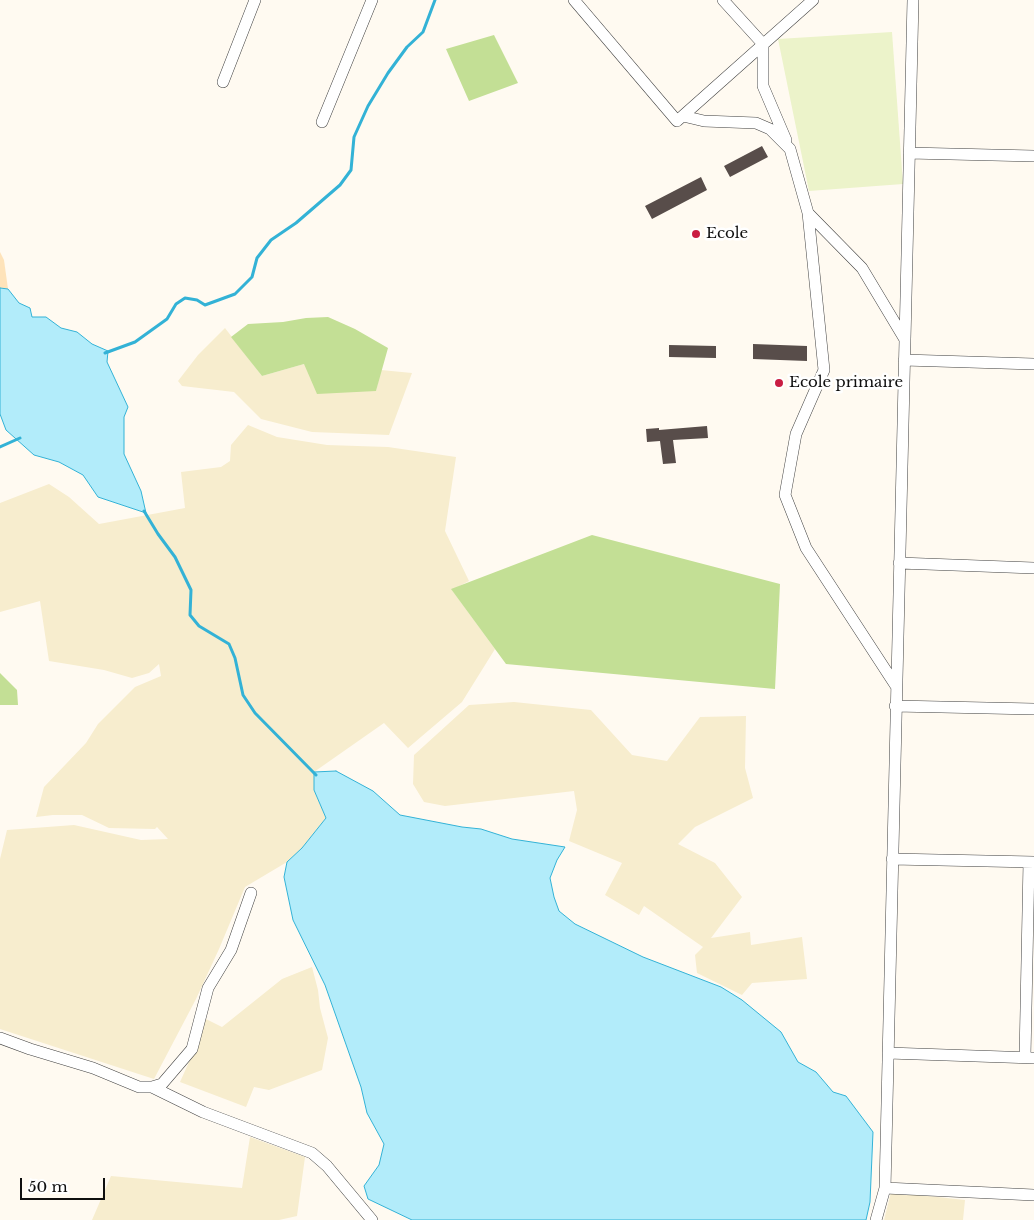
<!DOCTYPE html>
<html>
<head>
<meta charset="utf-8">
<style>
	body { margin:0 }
	#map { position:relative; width:1034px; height:1220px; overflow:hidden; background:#fffaf1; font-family:"Libre Baskerville",serif }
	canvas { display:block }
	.scale { position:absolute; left:20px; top:1178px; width:85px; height:22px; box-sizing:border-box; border:2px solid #0f0f0f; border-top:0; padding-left:6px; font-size:15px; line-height:18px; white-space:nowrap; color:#0f0f0f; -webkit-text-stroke:4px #fff; paint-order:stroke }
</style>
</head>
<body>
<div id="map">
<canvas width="1034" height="1220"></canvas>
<div class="scale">50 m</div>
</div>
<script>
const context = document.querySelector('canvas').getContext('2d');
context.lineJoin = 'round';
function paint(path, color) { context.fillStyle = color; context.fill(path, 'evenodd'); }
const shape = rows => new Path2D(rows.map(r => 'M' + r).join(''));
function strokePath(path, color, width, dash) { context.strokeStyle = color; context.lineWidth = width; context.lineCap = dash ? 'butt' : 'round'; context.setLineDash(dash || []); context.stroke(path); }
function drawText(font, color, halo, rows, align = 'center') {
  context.font = font + ' "Libre Baskerville",serif'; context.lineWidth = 5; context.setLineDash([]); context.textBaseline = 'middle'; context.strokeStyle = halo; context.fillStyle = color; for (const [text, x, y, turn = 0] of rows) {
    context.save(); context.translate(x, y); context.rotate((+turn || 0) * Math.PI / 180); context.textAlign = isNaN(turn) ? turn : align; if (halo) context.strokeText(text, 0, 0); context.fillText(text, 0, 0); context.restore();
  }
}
paint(shape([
	[225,328,262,376,304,364,376,391,381,370,412,373,389,435,312,432,261,419,234,392,182,386,178,381,198,355],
	[248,425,277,437,327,445,388,447,456,457,445,531,469,581,452,590,495,649,462,702,408,748,384,723,314,772,314,790,326,818,302,848,287,862,245,887,219,949,196,999,154,1079,0,1029,0,859,7,830,74,825,141,840,168,839,157,827,155,829,109,828,82,815,53,815,36,817,44,787,86,743,98,724,135,687,161,676,159,664,149,673,132,678,104,670,49,661,40,601,0,612,0,503,49,484,69,497,99,524,185,508,181,472,221,467,230,461,231,445],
	[514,702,591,710,632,755,667,761,700,717,746,716,745,768,753,798,695,827,678,844,715,863,742,897,711,938,750,932,751,945,802,937,807,979,752,983,742,995,697,973,695,955,703,947,644,906,639,915,605,895,622,863,569,841,577,810,574,791,445,806,424,802,413,784,414,755,469,705],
	[312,967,318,990,320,1008,328,1038,322,1070,269,1090,254,1087,246,1107,180,1082,193,1053,204,1018,222,1027,282,979],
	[250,1137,305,1157,297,1216,279,1220,92,1220,111,1176,242,1188],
	[891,1192,965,1200,963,1220,884,1220]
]), '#f7edce');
paint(shape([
	[494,35,518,83,469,101,446,49],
	[328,317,355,329,388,348,376,391,317,394,304,364,262,376,231,337,248,324,283,322,306,318],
	[592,535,780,584,775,689,506,664,451,589],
	[0,673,17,690,18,705,0,705]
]), '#c3df95');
paint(shape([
	[0,252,4,260,8,289,0,288]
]), '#fee3ba');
paint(shape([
	[892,32,903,184,809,191,778,39]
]), '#ecf3ca');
const water = shape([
	[0,288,8,289,19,303,30,308,32,317,46,317,61,328,77,332,92,344,108,351,107,362,128,407,124,417,124,454,141,491,146,513,98,497,83,475,59,462,34,455,6,430,0,414,0,288],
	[336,771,373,791,400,815,462,827,481,829,512,839,565,847,557,860,550,878,554,897,559,911,575,924,643,957,721,987,742,1000,781,1032,798,1062,816,1072,833,1092,846,1096,873,1132,870,1202,866,1220,412,1220,368,1199,364,1186,379,1165,384,1144,367,1113,361,1087,325,985,293,920,284,877,287,862,302,848,326,818,314,790,314,772,336,771]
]);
paint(water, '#b2ecfa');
strokePath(water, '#33b2d6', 1);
strokePath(shape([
	[105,353,135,342,167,319,176,304,185,298,197,300,205,305,235,294,252,277,257,258,271,240,296,223,340,185,351,170,354,137,368,106,388,73,407,47,423,32,435,0],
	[0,447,20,438],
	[144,511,158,534,175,557,191,590,190,615,199,626,229,644,235,658,243,695,255,713,316,775]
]), '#33b2d6', 3);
paint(shape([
	[762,146,768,157,730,177,724,166],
	[701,177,707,190,652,219,645,206],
	[753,344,807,346,807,361,753,359],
	[669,345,716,346,716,358,669,357],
	[707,426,708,438,673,440,676,463,663,464,660,441,647,442,646,429,659,428,659,430]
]), '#584d4a');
const minor = shape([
	[574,0,677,121,813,0],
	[723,0,763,44,763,86,786,140],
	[223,82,255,0],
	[683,116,704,121,756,123,770,129,790,149,808,213,824,370,796,434,785,495,806,548,896,686],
	[322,122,372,0],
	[909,153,1034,156],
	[808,213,862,268,904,338],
	[904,360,1034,364],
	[899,563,1034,568],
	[895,706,1034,709],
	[892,859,1034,862],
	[0,1038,30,1049,93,1068,139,1087,152,1087,162,1084,192,1049,208,988,231,950,251,893],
	[888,1053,1034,1058],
	[1025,1057,1029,862],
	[152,1087,203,1112,312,1153,327,1166,372,1220],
	[885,1188,1034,1195],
	[876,1220,885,1188,913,0]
]);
strokePath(minor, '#424242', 12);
strokePath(minor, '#fff', 11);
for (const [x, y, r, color] of [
	[696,234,5,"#c91d43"],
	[779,383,5,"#c91d43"]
]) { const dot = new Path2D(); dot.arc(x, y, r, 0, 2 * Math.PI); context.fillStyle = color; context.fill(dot); strokePath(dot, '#fff', 2); }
drawText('15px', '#0f0f0f', '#fff', [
	["Ecole",706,234],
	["Ecole primaire",789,383]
], 'left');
</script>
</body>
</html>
